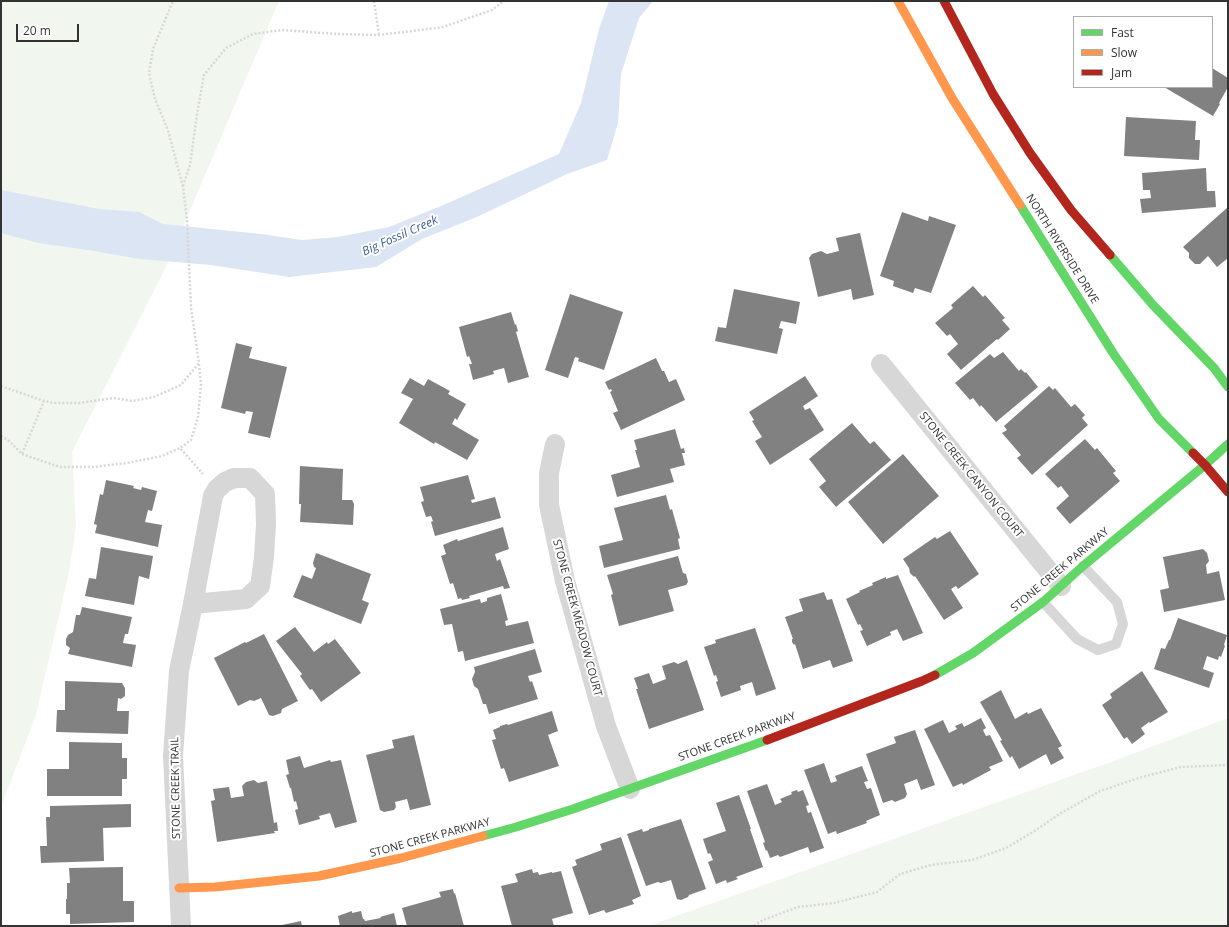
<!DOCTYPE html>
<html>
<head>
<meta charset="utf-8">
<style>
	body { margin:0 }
	#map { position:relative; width:1229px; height:927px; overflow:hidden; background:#fff; font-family:"Open Sans",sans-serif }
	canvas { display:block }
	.frame { position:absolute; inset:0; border:2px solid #333; pointer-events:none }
	.legend { position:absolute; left:1073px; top:16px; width:140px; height:72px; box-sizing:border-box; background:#fff; border:1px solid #adadad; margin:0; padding:5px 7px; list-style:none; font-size:12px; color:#333 }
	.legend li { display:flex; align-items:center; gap:8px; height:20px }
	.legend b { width:20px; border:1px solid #adadad }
	.scale { position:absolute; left:16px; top:24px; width:63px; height:18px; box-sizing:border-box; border:2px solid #333; border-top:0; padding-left:5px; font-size:12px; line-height:14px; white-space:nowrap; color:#333; -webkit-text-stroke:3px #fff; paint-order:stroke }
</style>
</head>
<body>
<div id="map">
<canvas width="1229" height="927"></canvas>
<div class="frame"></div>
<ul class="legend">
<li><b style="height:5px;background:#63d668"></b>Fast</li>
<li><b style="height:5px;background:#ff974d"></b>Slow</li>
<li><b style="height:5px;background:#b3261e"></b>Jam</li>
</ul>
<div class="scale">20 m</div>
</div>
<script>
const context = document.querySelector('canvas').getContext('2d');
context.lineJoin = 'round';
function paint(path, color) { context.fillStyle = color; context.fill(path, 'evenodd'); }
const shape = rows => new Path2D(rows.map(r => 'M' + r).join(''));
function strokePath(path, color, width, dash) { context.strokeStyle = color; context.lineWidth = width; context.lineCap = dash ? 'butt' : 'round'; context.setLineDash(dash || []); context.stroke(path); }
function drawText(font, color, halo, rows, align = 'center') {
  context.font = font + ' "Open Sans",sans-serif'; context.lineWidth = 4; context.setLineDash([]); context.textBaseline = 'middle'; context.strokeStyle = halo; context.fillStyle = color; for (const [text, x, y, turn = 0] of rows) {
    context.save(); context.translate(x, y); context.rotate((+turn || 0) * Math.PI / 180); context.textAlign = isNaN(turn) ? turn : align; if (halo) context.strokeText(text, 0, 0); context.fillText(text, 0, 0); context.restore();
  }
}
paint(shape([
	[1,1,279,1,165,269,72,452,76,526,69,573,36,715,1,807],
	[1228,718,1228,926,648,926,1108,763]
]), '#f1f7ee');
paint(shape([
	[609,1,653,1,639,18,621,74,618,123,607,160,567,174,479,216,422,239,376,267,289,277,211,265,139,259,88,250,38,243,1,233,1,190,99,209,139,212,163,224,261,234,302,240,338,237,389,227,441,206,559,154,581,103,599,29]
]), '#dce5f4');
paint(shape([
	[1212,68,1228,78,1228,90,1227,89,1219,103,1220,104,1213,116,1164,87,1212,87],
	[1126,117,1196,121,1195,140,1200,140,1199,160,1124,156],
	[1206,168,1207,191,1215,191,1216,207,1142,213,1140,199,1151,198,1150,190,1143,190,1142,173],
	[1228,207,1228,258,1217,267,1208,256,1200,264,1195,264,1189,258,1189,253,1183,247],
	[902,212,928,221,929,216,956,225,931,293,915,288,913,293,893,286,894,281,880,276],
	[860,233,874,295,853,300,851,289,818,297,809,258,812,254,821,251,827,254,839,251,836,238],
	[973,286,983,297,985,295,1005,318,1002,320,1010,329,998,340,997,339,961,370,947,354,958,344,950,334,947,336,935,323,953,308,951,305],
	[734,289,800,302,796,324,781,321,779,328,783,329,777,354,715,341,718,327,726,328],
	[570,294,623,312,604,370,578,361,579,358,575,357,568,378,545,370],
	[511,312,515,325,516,324,518,331,516,332,529,377,508,383,504,368,493,371,494,374,473,380,469,364,472,364,469,356,467,357,459,327],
	[236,343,252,347,249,358,287,367,270,438,248,433,253,412,246,411,245,414,221,408],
	[1003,352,1019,371,1021,369,1025,373,1026,372,1038,387,996,422,981,405,980,407,973,398,970,400,955,383,990,354,994,358],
	[656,358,662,371,664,371,669,382,676,379,685,400,621,430,613,413,618,411,610,392,612,391,611,389,609,390,605,382],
	[805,376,818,396,803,406,805,410,810,408,824,430,770,465,755,441,762,437,752,421,754,420,749,412],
	[410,378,424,386,428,379,450,391,448,394,466,404,457,420,455,418,452,424,479,440,467,460,435,442,434,444,399,423,413,399,401,393],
	[1049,386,1053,390,1055,388,1071,407,1075,404,1085,415,1082,418,1088,425,1032,475,1017,458,1021,455,1002,433,1007,430,1004,426],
	[852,423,870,444,874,441,891,460,836,507,819,487,826,481,809,459],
	[675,429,681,449,684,448,685,453,682,453,685,465,670,469,674,482,617,497,611,475,640,467,635,450,637,450,634,440],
	[1085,439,1095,450,1097,448,1116,471,1113,473,1120,481,1070,524,1056,508,1069,496,1061,486,1058,488,1045,474],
	[903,454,939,496,883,544,848,502],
	[300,466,343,469,342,500,352,500,354,504,353,525,300,522,301,504,299,504],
	[468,475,475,499,471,500,472,503,495,497,501,518,435,536,431,522,433,521,431,516,426,517,421,502,424,501,420,487],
	[106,480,134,486,133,488,141,490,142,487,157,491,152,511,148,510,145,522,162,525,158,547,95,533,97,525,94,524,100,494,103,495],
	[666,495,670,510,672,509,680,538,678,539,680,549,604,568,599,546,623,540,614,508],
	[503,527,509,549,495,554,497,561,500,559,510,588,504,589,503,586,469,596,470,598,462,600,461,598,458,599,453,583,450,584,441,556,446,554,443,545,457,539,458,541],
	[950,531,979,574,958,589,956,586,951,589,963,608,944,620,915,576,914,577,910,573,909,568,903,559,935,537,937,539],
	[101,547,153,556,149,579,139,576,134,605,85,596,89,578,96,579],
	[1203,549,1207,553,1209,561,1206,565,1207,574,1219,571,1225,600,1164,612,1160,590,1169,588,1163,557],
	[316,553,371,574,362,600,369,603,361,624,293,597,302,575,312,579,316,568,314,567,313,563],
	[678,556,683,573,686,574,688,582,686,585,668,590,674,611,619,626,611,595,613,594,607,575],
	[898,575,923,633,903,641,897,629,890,632,891,635,867,646,860,631,863,630,860,624,858,625,846,599,860,592,859,591,873,585,872,583,886,577,886,579],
	[824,592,827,600,832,599,853,661,833,668,830,660,803,669,795,644,794,645,792,642,792,639,793,639,785,617,803,611,799,599],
	[501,594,508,620,505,621,506,626,528,621,534,643,465,661,463,651,458,652,452,624,444,625,440,609,480,599,481,603,487,601,487,598],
	[82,607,132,617,128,634,125,634,123,643,136,645,132,667,68,654,70,648,66,645,66,639,68,635,73,632,76,615,80,615],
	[1178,618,1227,635,1224,645,1225,646,1221,657,1219,656,1218,660,1207,656,1203,669,1214,673,1209,688,1154,669,1161,648,1165,649,1169,640,1170,640],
	[295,627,314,652,327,642,328,644,335,639,361,673,321,702,312,689,310,690,300,676,302,674,276,641],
	[755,628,776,689,756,696,752,682,740,686,741,690,721,697,716,682,718,681,716,675,714,676,704,647,716,643,715,640],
	[264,634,298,701,282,709,281,713,273,716,269,715,261,698,254,701,250,700,238,706,214,658,245,642,246,643],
	[535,649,542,672,528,676,530,682,532,681,538,699,489,714,486,704,483,704,478,689,474,686,472,679,475,672,474,667],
	[687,660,704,710,649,729,636,689,638,689,634,678,649,673,653,684,666,679,662,666,674,662,678,664],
	[1142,671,1168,712,1150,723,1149,722,1141,728,1145,734,1132,744,1127,737,1124,739,1102,705,1112,698,1110,694],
	[65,681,122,683,125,688,125,696,121,699,118,698,117,711,129,711,128,734,56,732,57,710,65,710],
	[1001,690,1015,719,1027,712,1028,714,1041,708,1062,746,1058,748,1064,758,1051,765,1046,754,1019,769,1012,756,1010,758,1000,741,1002,740,980,702],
	[552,711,558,731,548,735,559,766,509,782,504,768,501,769,492,740,496,739,493,730,500,727,500,726,507,724,508,725],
	[981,718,986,728,983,730,986,736,990,735,1003,761,989,767,991,770,963,785,962,783,953,787,924,729,943,720,949,733,957,729,955,726,962,723,964,727],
	[915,730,935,785,921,790,917,779,904,784,907,794,905,798,895,802,892,800,883,803,866,754,896,743,894,737],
	[414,735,431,805,410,810,407,799,395,802,396,807,394,810,384,812,380,810,366,755,394,748,392,740],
	[69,742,122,743,122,758,127,758,127,779,122,779,122,796,47,796,47,769,69,769],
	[300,756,304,768,330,760,331,762,341,760,357,822,335,828,330,813,319,816,320,819,299,825,295,810,298,809,296,801,294,802,291,788,290,788,286,775,289,774,286,760],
	[824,763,831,783,837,781,835,776,862,766,868,781,864,782,867,789,871,788,880,815,866,821,867,823,837,834,836,831,828,834,804,770],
	[254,780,258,783,267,781,274,823,277,822,278,831,274,831,275,833,217,842,211,801,215,800,213,789,229,787,231,798,244,796,242,786,246,782],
	[767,784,775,805,782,802,780,799,792,794,791,792,797,790,798,792,803,790,809,805,806,806,808,813,811,812,824,848,810,853,808,847,780,857,778,855,770,858,767,850,766,851,763,843,765,842,747,791],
	[739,795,751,829,750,829,763,867,736,877,738,879,727,883,726,880,716,884,708,862,713,860,710,853,708,854,703,839,726,831,716,803],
	[131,804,131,827,103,828,104,861,41,863,40,846,47,846,46,817,50,817,50,806],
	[681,819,706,889,689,895,688,897,681,900,677,899,671,880,661,883,658,882,646,886,627,834,642,829,643,832,649,830,649,829],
	[621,837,641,896,632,900,634,904,606,913,604,910,589,915,572,867,577,865,575,860,602,850,600,844],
	[123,867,123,901,134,901,134,922,70,924,70,914,66,914,66,899,67,899,67,883,70,883,69,868],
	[532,869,533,873,538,872,539,875,552,872,552,873,561,871,573,913,552,919,554,926,512,926,501,886,518,882,515,874],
	[453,889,454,894,455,893,464,926,407,926,402,908,441,897,439,892],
	[352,911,352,913,361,911,363,919,364,919,365,921,381,918,380,917,394,913,397,926,340,926,338,916],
	[301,921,302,926,282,926,282,925]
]), '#818181');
strokePath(shape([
	[374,1,379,35],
	[183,186,190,165,197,114,204,75,226,48,253,34,282,30,337,34,379,35,443,27,492,10,504,1],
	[199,364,201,384,198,417,191,440,180,448,203,474],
	[1,386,44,401,54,403,79,403,114,398,132,401,154,397,181,385,199,363,191,308,187,220,183,187,168,130,155,99,149,73,153,49,173,1],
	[1,436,9,441,22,454,44,401],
	[22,454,60,467,93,467,127,463,162,456,180,448],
	[754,926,763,920,798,907,834,903,877,892,900,874,931,865,972,860,1006,848,1033,832,1061,813,1100,791,1142,777,1181,767,1228,765]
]), '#d7d7d7', 2.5, [2, 2]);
strokePath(shape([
	[1043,602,1077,639,1098,650,1116,644,1123,624,1117,602,1083,566]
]), '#d7d7d7', 10);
strokePath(shape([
	[881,364,1061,586],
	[555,444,549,473,549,505,565,581,606,726,630,789],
	[234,478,250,478,265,494,266,524,264,557,260,586,246,599,193,604,213,496,217,489,225,482,234,478],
	[181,926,173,756,179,671,193,604]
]), '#d7d7d7', 20);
strokePath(shape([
	[1020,205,1113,353,1159,419,1193,453],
	[1110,255,1153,305,1214,368,1228,387],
	[935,675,973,653,1043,602,1083,566,1205,465,1228,444],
	[483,836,516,827,573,809,767,740]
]), '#63d668', 9);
strokePath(shape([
	[898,1,952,98,1020,205],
	[179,888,215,887,319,876,401,858,483,836]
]), '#ff974d', 9);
strokePath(shape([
	[944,1,993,94,1030,153,1071,210,1110,255],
	[1193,453,1205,465,1228,492],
	[767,740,922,681,935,675]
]), '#b3261e', 9);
drawText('11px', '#333', '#fff', [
	["NORTH RIVERSIDE DRIVE",1062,249,58],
	["STONE CREEK CANYON COURT",971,475,51],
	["STONE CREEK PARKWAY",1060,570,-40],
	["STONE CREEK MEADOW COURT",577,618,75],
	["STONE CREEK PARKWAY",737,737,-20],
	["STONE CREEK TRAIL",176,788,-91],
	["STONE CREEK PARKWAY",430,838,-15]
]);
drawText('italic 12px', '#3b609b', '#fff', [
	["Big Fossil Creek",400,236,-24]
]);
</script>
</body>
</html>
